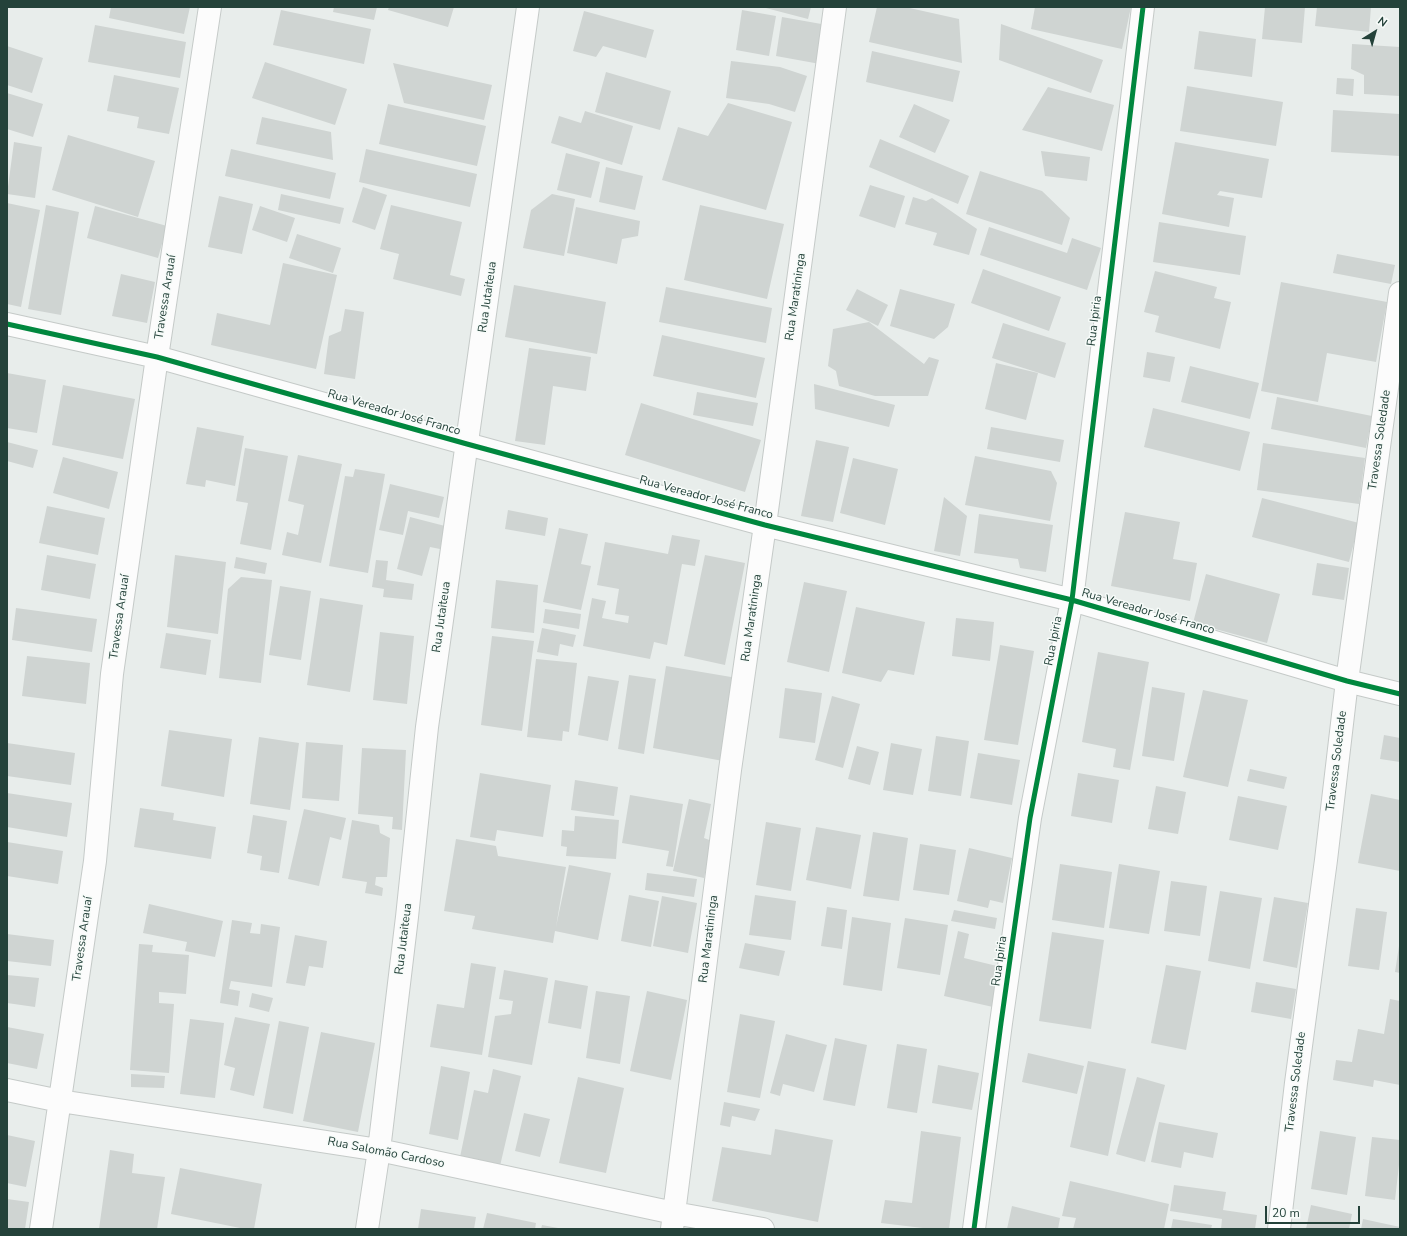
<!DOCTYPE html>
<html>
<head>
<meta charset="utf-8">
<style>
	body { margin:0 }
	#map { position:relative; width:1407px; height:1236px; overflow:hidden; background:#e8edeb; font-family:"Nunito Sans",sans-serif }
	canvas { display:block }
	.frame { position:absolute; inset:0; border:8px solid #24423a; pointer-events:none }
	.north { position:absolute; left:1355px; top:12px; width:40px; height:40px; -webkit-text-stroke:3px #f7fbf9; paint-order:stroke; rotate:37deg; font-size:11px; font-weight:700; line-height:16px; text-align:center; color:#24423a }
	.north::after { content:''; display:block; margin:auto; width:14px; height:18px; background:#24423a; clip-path:polygon(50% 0,100% 100%,50% 72%,0 100%) }
	.scale { position:absolute; left:1265px; top:1206px; width:95px; height:18px; box-sizing:border-box; border:2px solid #24423a; border-top:0; padding-left:5px; font-size:12px; line-height:14px; white-space:nowrap; color:#24423a; -webkit-text-stroke:3px #f7fbf9; paint-order:stroke }
</style>
</head>
<body>
<div id="map">
<canvas width="1407" height="1236"></canvas>
<div class="frame"></div>
<div class="north">N</div>
<div class="scale">20 m</div>
</div>
<script>
const context = document.querySelector('canvas').getContext('2d');
context.lineJoin = 'round';
function paint(path, color) { context.fillStyle = color; context.fill(path, 'evenodd'); }
const shape = rows => new Path2D(rows.map(r => 'M' + r).join(''));
function strokePath(path, color, width, dash) { context.strokeStyle = color; context.lineWidth = width; context.lineCap = dash ? 'butt' : 'round'; context.setLineDash(dash || []); context.stroke(path); }
function drawText(font, color, halo, rows, align = 'center') {
  context.font = font + ' "Nunito Sans",sans-serif'; context.lineWidth = 3; context.setLineDash([]); context.textBaseline = 'middle'; context.strokeStyle = halo; context.fillStyle = color; for (const [text, x, y, turn = 0] of rows) {
    context.save(); context.translate(x, y); context.rotate((+turn || 0) * Math.PI / 180); context.textAlign = isNaN(turn) ? turn : align; if (halo) context.strokeText(text, 0, 0); context.fillText(text, 0, 0); context.restore();
  }
}
paint(shape([
	[111,7,190,7,184,34,109,18],
	[334,7,377,7,374,20,333,12],
	[389,7,454,7,448,27,388,10],
	[762,7,811,7,808,19],
	[877,7,905,7,959,19,962,63,869,42],
	[1035,7,1131,7,1122,49,1031,29],
	[1265,7,1305,7,1302,43,1262,39],
	[1317,7,1371,7,1369,32,1315,26],
	[281,10,371,29,364,64,273,45],
	[742,10,776,16,769,56,736,50],
	[584,11,654,30,646,58,603,46,596,57,573,51],
	[782,17,827,25,820,64,776,56],
	[1001,24,1103,60,1091,93,999,60],
	[95,25,186,42,180,78,88,62],
	[1199,31,1256,39,1252,77,1194,69],
	[1352,44,1400,47,1400,96,1364,94,1364,75,1351,69],
	[7,46,43,58,32,93,7,85],
	[872,51,960,71,953,102,866,82],
	[731,61,780,67,807,76,795,112,769,104,726,98],
	[265,62,347,89,335,125,252,98],
	[393,63,492,85,484,120,404,103],
	[606,72,671,91,660,130,595,112],
	[114,75,179,88,169,134,137,128,139,117,107,111],
	[1337,78,1354,79,1353,96,1336,94],
	[1187,86,1283,102,1276,146,1180,131],
	[1048,87,1114,105,1102,151,1022,130],
	[7,93,43,104,33,137,7,129],
	[728,103,792,122,766,210,662,180,678,127,708,136],
	[388,104,486,126,477,166,379,144],
	[914,104,950,120,935,153,899,137],
	[1333,110,1400,114,1400,156,1331,152],
	[585,111,633,126,622,165,551,143,559,116,581,123],
	[262,117,331,132,333,160,256,144],
	[68,135,155,161,138,217,52,190],
	[880,139,969,176,958,204,869,167],
	[14,142,42,147,35,198,7,194],
	[1175,142,1269,159,1262,198,1220,191,1217,195,1234,198,1229,227,1162,214],
	[231,149,336,173,330,199,225,176],
	[366,149,477,174,470,207,359,182],
	[1041,151,1090,157,1087,181,1045,176],
	[566,153,600,162,591,198,557,190],
	[606,167,643,176,635,210,599,202],
	[980,171,1042,191,1070,218,1062,245,966,214],
	[870,185,905,196,895,228,859,216],
	[363,187,387,195,375,230,352,222],
	[281,194,344,208,340,224,278,210],
	[552,194,575,199,564,256,523,248,531,210],
	[219,196,253,204,242,254,208,247],
	[913,197,926,201,932,198,977,229,969,255,933,245,937,233,905,224],
	[7,203,40,210,21,307,7,304],
	[46,205,79,212,61,315,28,309],
	[391,205,462,222,450,275,465,279,461,296,393,279,399,254,380,249],
	[700,205,784,224,767,299,684,280],
	[95,206,167,226,158,258,87,238],
	[260,206,295,218,287,242,252,230],
	[576,207,640,221,638,236,622,239,617,264,567,253],
	[1159,222,1246,236,1240,275,1153,262],
	[989,227,1067,253,1072,238,1101,248,1087,290,980,255],
	[297,234,341,248,333,273,289,258],
	[1337,254,1395,265,1391,284,1333,273],
	[283,263,337,275,316,369,211,345,217,313,270,325],
	[983,269,1061,297,1049,331,971,303],
	[1155,271,1217,287,1214,298,1231,302,1220,349,1155,332,1159,316,1144,312],
	[121,274,155,282,147,323,112,316],
	[1281,282,1387,302,1376,362,1327,353,1318,402,1261,391],
	[514,285,606,302,597,354,505,337],
	[666,287,772,308,766,343,659,322],
	[857,289,888,305,878,326,846,310],
	[900,289,955,304,948,327,934,339,890,326],
	[345,309,364,312,355,379,324,374,329,336,341,331],
	[869,322,924,364,929,357,939,360,928,396,875,396,839,386,836,371,828,366,833,329],
	[1003,323,1066,343,1055,378,992,358],
	[662,335,765,358,756,398,653,376],
	[529,348,591,357,586,391,553,386,545,445,515,441],
	[1147,352,1175,357,1170,382,1143,377],
	[996,363,1038,373,1026,420,985,409],
	[1190,366,1259,383,1250,419,1181,402],
	[7,373,46,380,37,433,7,428],
	[814,384,895,405,889,427,815,409],
	[63,385,135,399,123,459,52,445],
	[697,392,758,403,753,426,693,415],
	[1277,397,1372,416,1366,448,1271,429],
	[641,403,761,440,745,492,625,455],
	[1153,408,1250,432,1240,471,1144,447],
	[197,427,244,436,235,486,206,480,205,487,186,484],
	[991,427,1064,440,1060,462,987,449],
	[816,440,849,447,833,522,801,516],
	[7,442,38,450,33,468,7,461],
	[1263,443,1365,458,1359,504,1257,490],
	[245,448,288,456,271,550,240,544,248,503,236,501],
	[298,455,342,464,321,563,282,555,287,532,298,535,304,505,288,501],
	[975,456,1051,471,1057,483,1050,521,965,505],
	[63,457,118,472,109,509,53,493],
	[853,458,898,469,885,525,840,513],
	[355,469,385,474,368,573,329,566,345,476,353,477],
	[390,484,444,497,439,518,408,511,403,535,379,530],
	[944,497,967,516,960,556,934,551],
	[1262,498,1359,523,1349,562,1252,537],
	[47,506,105,518,98,555,39,543],
	[508,510,548,518,545,536,505,529],
	[1125,512,1180,522,1173,559,1197,563,1190,601,1111,586],
	[979,514,1053,525,1046,572,1020,568,1018,559,974,553],
	[410,517,445,526,440,549,430,547,422,576,397,569],
	[559,528,588,534,581,564,591,566,581,610,543,602],
	[672,535,700,540,695,566,682,564,667,645,654,642,650,659,583,646,592,598,606,601,602,618,628,623,629,616,615,614,619,589,597,585,605,542,668,554],
	[47,555,96,564,90,599,41,590],
	[175,555,226,562,218,634,167,627],
	[705,555,745,563,725,665,684,656],
	[236,557,267,563,265,574,234,568],
	[376,560,388,561,386,580,414,584,412,600,383,597,384,589,372,587],
	[1317,563,1349,568,1344,600,1312,595],
	[1206,574,1280,594,1267,643,1193,623],
	[241,577,272,580,261,683,219,678,228,589],
	[496,580,538,585,534,633,491,628],
	[804,582,847,591,829,672,787,662],
	[280,586,311,591,301,660,269,655],
	[320,598,363,605,350,692,307,685],
	[856,607,925,622,914,675,888,670,881,682,842,673],
	[16,608,97,619,92,652,12,640],
	[545,609,581,614,579,629,543,623],
	[956,618,994,622,990,661,952,656],
	[542,628,576,635,573,647,560,644,558,656,537,652],
	[380,632,414,636,407,704,373,700],
	[166,633,211,640,206,675,160,668],
	[492,636,534,641,522,731,481,725],
	[1000,645,1034,651,1018,745,984,740],
	[1098,652,1149,662,1130,770,1113,767,1116,749,1082,742],
	[27,656,90,663,86,704,22,696],
	[536,659,577,663,569,732,563,731,562,741,527,737],
	[666,666,737,678,723,761,653,748],
	[629,675,656,679,644,754,618,749],
	[588,676,619,681,608,741,578,735],
	[1152,687,1185,693,1174,761,1142,756],
	[785,688,822,693,815,743,779,738],
	[1203,690,1248,700,1228,787,1183,777],
	[832,696,860,704,843,768,815,760],
	[169,730,232,739,224,797,161,786],
	[1384,735,1400,738,1400,762,1380,759],
	[936,736,969,741,961,796,928,791],
	[259,737,299,743,290,810,250,804],
	[306,742,343,745,339,801,302,798],
	[7,743,75,753,71,785,7,776],
	[891,743,922,749,913,795,883,790],
	[857,746,879,752,870,785,848,779],
	[362,748,406,750,402,830,392,829,393,817,358,814],
	[978,753,1020,760,1012,805,970,798],
	[1250,769,1287,777,1284,789,1247,781],
	[480,773,551,785,543,837,497,830,495,841,470,837],
	[1078,773,1119,780,1112,823,1071,816],
	[575,780,618,787,614,816,571,810],
	[1156,786,1186,792,1178,834,1148,829],
	[7,793,72,803,67,837,7,827],
	[1371,794,1400,800,1399,840,1400,840,1400,871,1358,863],
	[630,795,683,804,673,867,666,866,669,851,622,843],
	[1238,796,1287,806,1278,850,1229,840],
	[689,799,711,804,704,838,712,841,704,878,673,871],
	[140,808,174,813,173,820,216,827,211,859,134,847],
	[304,809,346,818,341,840,330,837,319,886,288,879],
	[253,815,287,821,279,873,260,870,262,856,247,853],
	[575,816,619,820,616,859,566,856,567,847,561,846,562,830,574,831],
	[352,820,379,825,380,833,390,838,387,877,376,877,375,885,383,888,382,896,365,893,367,882,342,878],
	[766,822,801,828,791,891,756,885],
	[816,827,861,835,851,889,806,880],
	[873,832,908,838,899,901,863,896],
	[456,839,496,846,498,856,566,867,556,927,569,865,611,873,598,940,555,931,553,943,472,929,475,916,444,911],
	[7,842,63,851,58,884,7,876],
	[920,844,956,850,949,895,913,890],
	[969,848,1012,858,1003,903,990,900,988,908,957,901],
	[1060,864,1112,872,1104,928,1052,920],
	[1119,864,1160,871,1149,934,1109,928],
	[647,873,697,879,694,897,645,890],
	[1171,881,1207,886,1200,936,1164,931],
	[1220,891,1262,898,1250,969,1208,961],
	[629,895,659,901,651,947,621,941],
	[755,895,796,901,791,940,749,935],
	[662,896,697,903,688,953,653,946],
	[1274,897,1308,903,1297,968,1263,961],
	[149,904,223,921,215,957,185,951,187,942,143,933],
	[827,907,847,910,842,949,821,946],
	[1356,908,1387,912,1379,970,1348,966],
	[954,910,997,918,995,929,951,921],
	[852,917,891,923,882,991,843,985],
	[905,918,948,925,940,975,897,968],
	[232,920,252,923,250,933,260,934,261,924,280,927,272,987,231,981,229,989,240,991,238,1006,220,1003],
	[958,931,969,934,964,958,1001,967,993,1007,944,996],
	[1052,932,1104,940,1091,1029,1039,1021],
	[7,934,54,940,51,966,7,961],
	[295,935,327,941,323,968,309,966,305,986,286,983],
	[745,943,785,951,779,976,739,968],
	[139,944,153,945,152,952,189,955,186,994,159,992,159,1003,174,1004,169,1073,130,1070],
	[1399,946,1400,946,1400,973,1395,972],
	[471,963,496,967,482,1055,430,1047,437,1004,464,1008],
	[1166,965,1201,971,1186,1050,1151,1043],
	[504,970,548,978,532,1065,488,1057,495,1016,511,1014,513,1001,499,999],
	[7,975,39,978,35,1007,7,1003],
	[555,980,588,986,581,1029,548,1023],
	[1256,982,1296,989,1291,1019,1251,1012],
	[596,991,630,996,620,1064,586,1058],
	[647,991,687,1000,671,1080,630,1071],
	[252,993,273,998,269,1012,249,1007],
	[1390,999,1400,1001,1400,1085,1374,1080,1373,1087,1333,1080,1336,1060,1352,1062,1358,1029,1384,1034],
	[740,1014,775,1021,760,1098,727,1092],
	[235,1017,270,1024,254,1096,230,1090,235,1068,224,1065],
	[190,1019,224,1023,215,1098,180,1094],
	[279,1021,309,1027,293,1114,263,1108],
	[7,1027,44,1034,37,1069,7,1063],
	[321,1032,375,1043,358,1132,303,1121],
	[786,1034,827,1045,814,1092,783,1084,780,1096,770,1093],
	[835,1038,867,1045,855,1106,823,1100],
	[897,1044,927,1049,917,1113,887,1108],
	[1028,1053,1084,1066,1077,1094,1022,1082],
	[1088,1061,1126,1069,1108,1156,1070,1147],
	[938,1065,979,1073,972,1110,932,1103],
	[441,1066,470,1072,458,1140,429,1134],
	[493,1069,521,1076,500,1166,460,1157,474,1090,488,1093],
	[131,1074,165,1076,164,1088,131,1087],
	[578,1077,624,1088,606,1173,559,1163],
	[1137,1077,1165,1085,1145,1162,1116,1154],
	[724,1102,760,1109,755,1121,732,1116,730,1127,720,1125],
	[524,1113,550,1119,540,1157,515,1151],
	[1159,1122,1218,1133,1213,1158,1184,1152,1181,1168,1151,1162],
	[775,1129,833,1140,818,1222,712,1201,722,1147,771,1155],
	[921,1131,961,1137,949,1229,931,1229,881,1223,885,1200,912,1203],
	[1320,1131,1356,1137,1347,1195,1311,1189],
	[7,1135,35,1141,26,1187,7,1183],
	[1372,1137,1400,1140,1400,1156,1395,1200,1365,1196],
	[110,1150,134,1154,132,1173,165,1177,157,1229,99,1229],
	[180,1168,262,1184,254,1229,245,1229,171,1214],
	[1070,1181,1169,1204,1164,1229,1073,1229,1076,1218,1062,1216],
	[1174,1185,1226,1192,1223,1210,1257,1215,1255,1229,1221,1229,1222,1219,1170,1211],
	[7,1199,29,1202,25,1229,7,1229],
	[1311,1205,1352,1214,1349,1229,1306,1229],
	[1012,1206,1060,1218,1058,1229,1007,1229],
	[421,1209,476,1217,474,1229,418,1229],
	[487,1213,536,1223,535,1229,483,1229],
	[1173,1219,1212,1225,1211,1229,1171,1229],
	[1363,1219,1400,1227,1400,1229,1361,1229],
	[542,1225,558,1228,558,1229,541,1229]
]), '#cfd4d2');
const minor = shape([
	[7,324,157,357,467,444,765,525,1072,600,1347,681,1400,694],
	[7,1090,60,1101,379,1150,674,1213,763,1229],
	[41,1229,95,861,112,674,157,357,210,7],
	[367,1229,379,1150,407,917,427,727,528,7],
	[672,1229,730,770,765,525,835,7],
	[974,1229,1001,1023,1030,818,1072,600,1143,7],
	[1279,1229,1296,1083,1326,860,1347,681,1400,293]
]);
strokePath(minor, '#c5cac8', 24);
strokePath(minor, '#fcfcfc', 22);
strokePath(shape([
	[7,324,157,357,467,444,765,525,1072,600,1347,681,1400,694],
	[974,1229,1001,1023,1030,818,1072,600,1143,7]
]), '#00873e', 5);
drawText('12px', '#24423a', '#f7fbf9', [
	["Travessa Arauaí",166,297,-81],
	["Rua Jutaiteua",488,297,-82],
	["Rua Maratininga",796,297,-82],
	["Rua Ipiria",1095,321,-83],
	["Rua Vereador José Franco",394,413,16],
	["Travessa Soledade",1380,440,-82],
	["Rua Vereador José Franco",706,498,15],
	["Rua Vereador José Franco",1148,612,16],
	["Travessa Arauaí",120,617,-82],
	["Rua Jutaiteua",442,617,-82],
	["Rua Maratininga",752,618,-82],
	["Rua Ipiria",1054,641,-79],
	["Travessa Soledade",1337,761,-83],
	["Travessa Arauaí",83,939,-82],
	["Rua Jutaiteua",404,939,-83],
	["Rua Maratininga",709,939,-83],
	["Rua Ipiria",1000,961,-82],
	["Travessa Soledade",1296,1082,-83],
	["Rua Salomão Cardoso",386,1153,11]
]);
</script>
</body>
</html>
